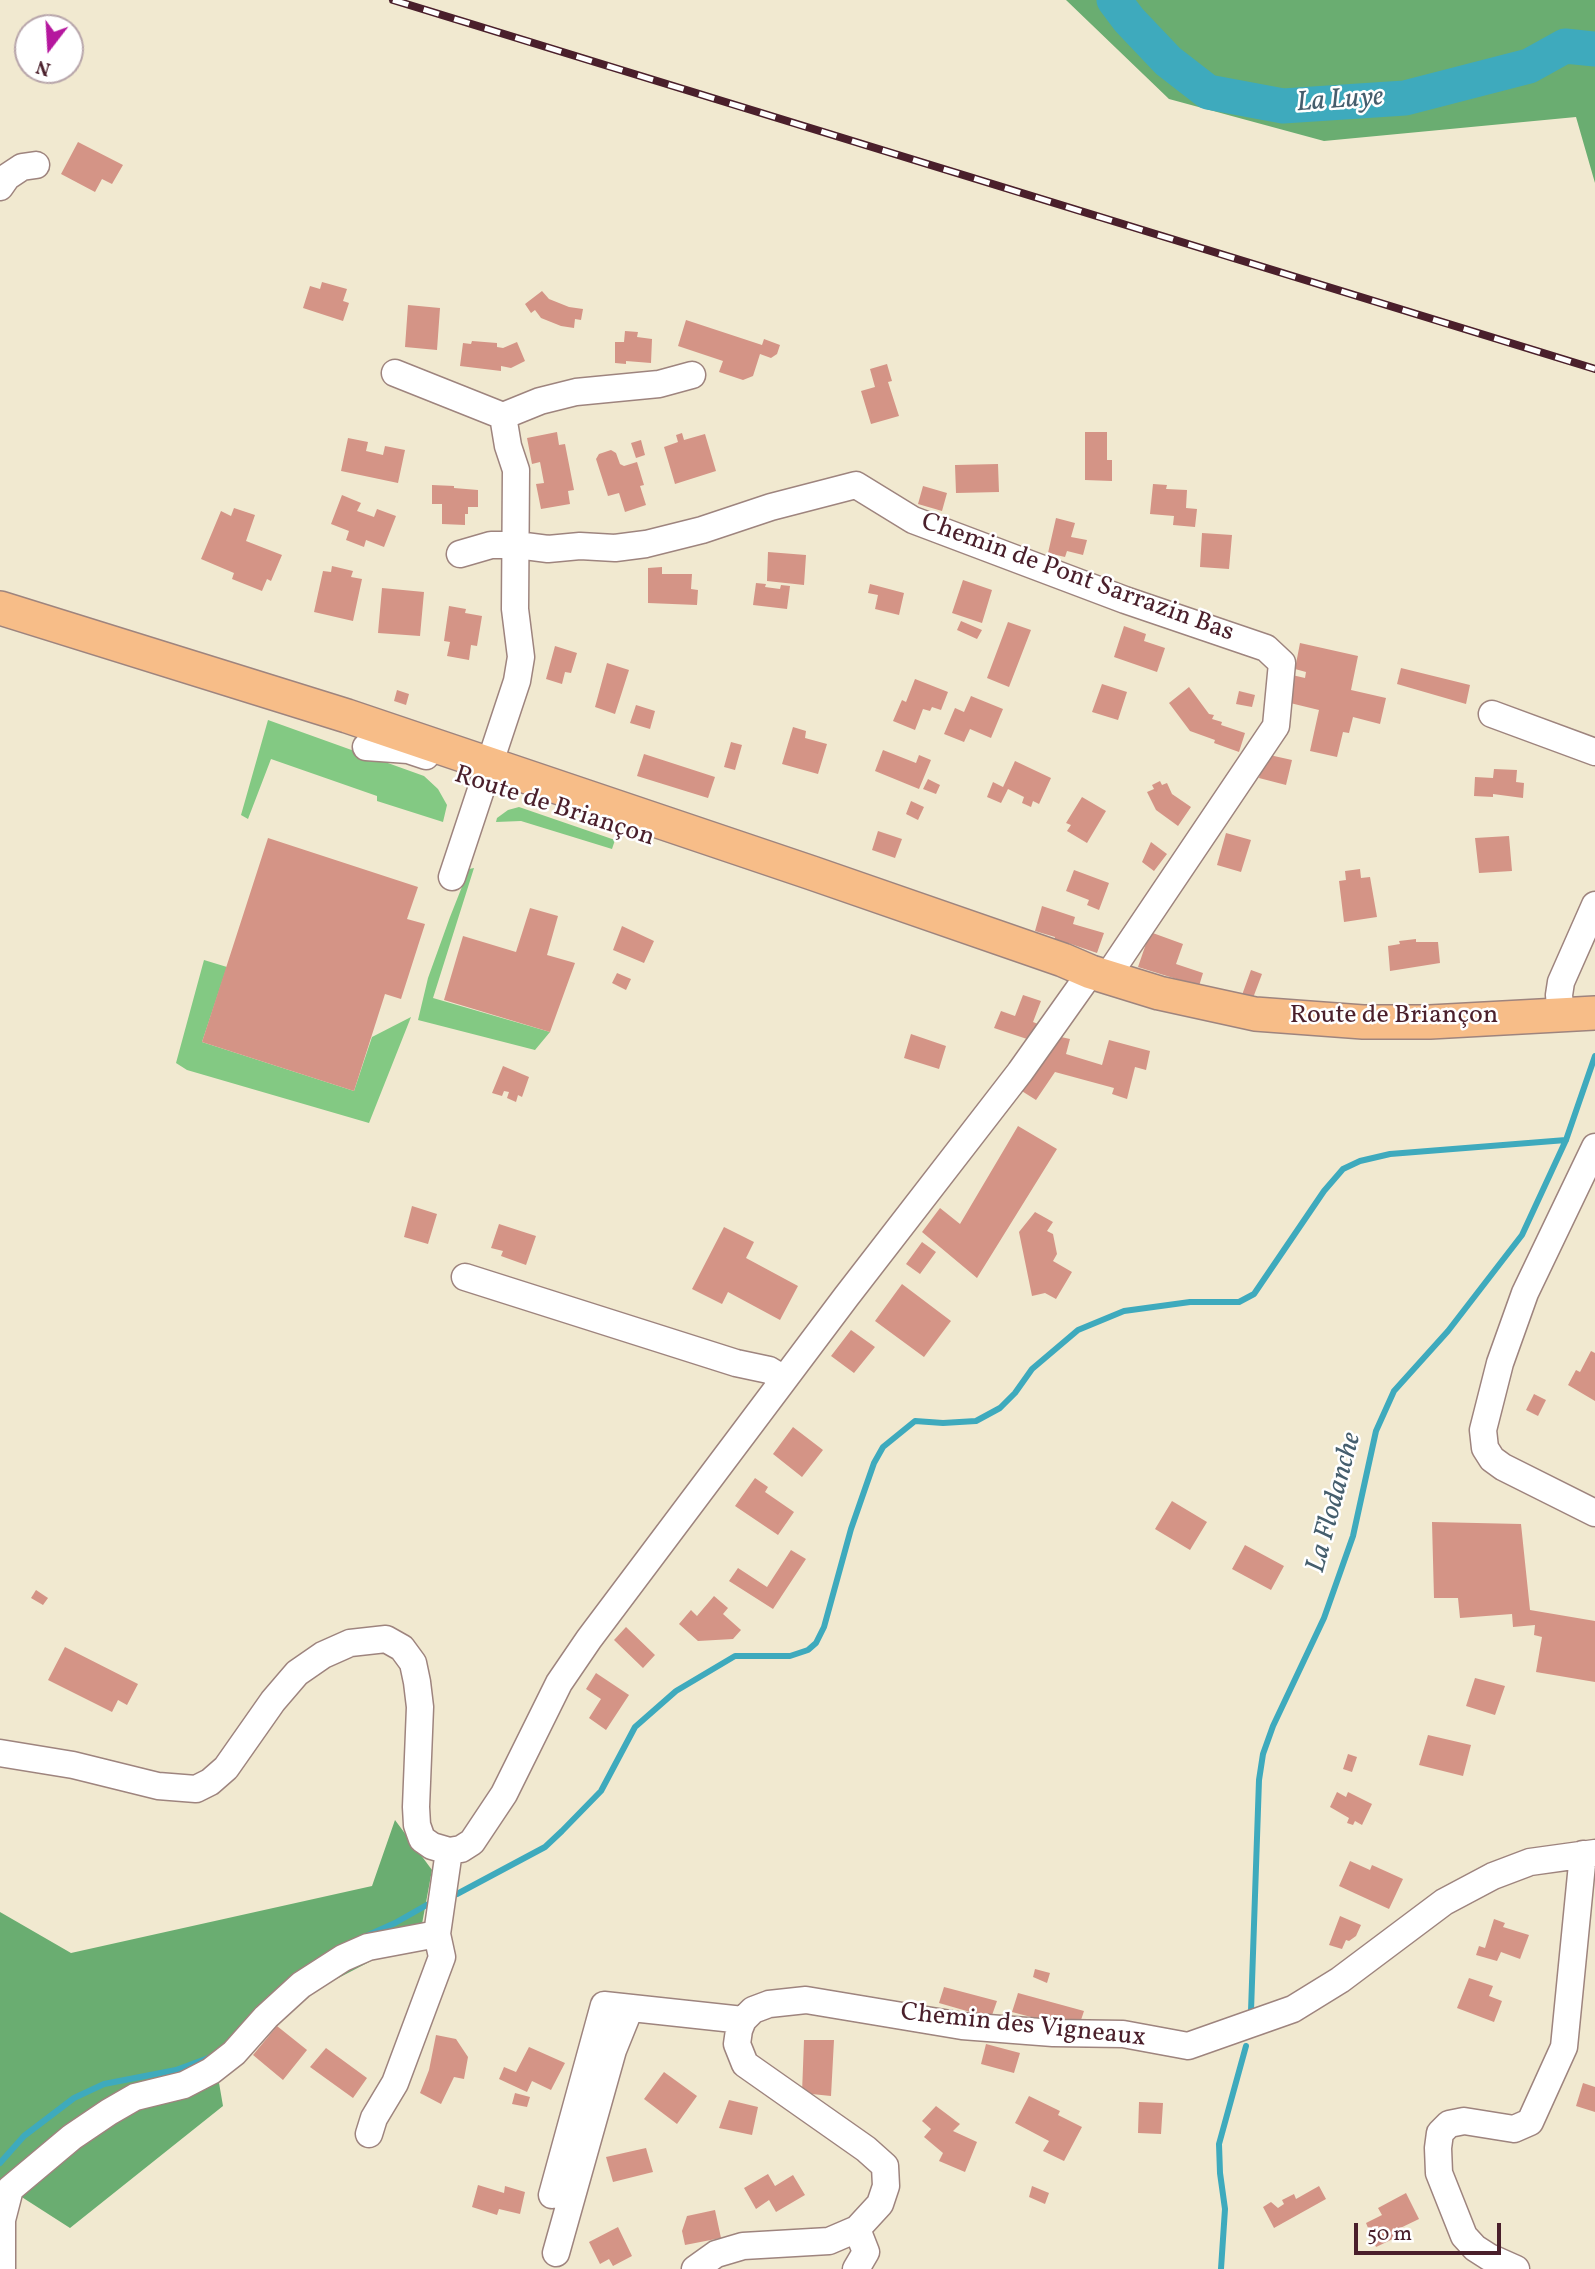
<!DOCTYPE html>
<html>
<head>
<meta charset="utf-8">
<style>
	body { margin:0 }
	#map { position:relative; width:1595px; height:2269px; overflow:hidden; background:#f1e9d0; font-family:Vollkorn,serif }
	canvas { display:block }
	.north { position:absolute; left:14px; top:14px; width:70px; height:70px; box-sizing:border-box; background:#fff; border:2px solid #b7a5aa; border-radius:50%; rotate:197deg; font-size:19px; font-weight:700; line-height:28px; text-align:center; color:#4a1f2b }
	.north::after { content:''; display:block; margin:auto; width:24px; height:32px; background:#b5179e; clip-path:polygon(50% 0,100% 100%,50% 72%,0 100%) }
	.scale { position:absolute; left:1354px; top:2223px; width:147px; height:32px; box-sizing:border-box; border:4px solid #4a1f2b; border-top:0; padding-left:9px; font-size:21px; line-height:24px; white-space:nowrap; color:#4a1f2b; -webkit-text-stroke:5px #fff; paint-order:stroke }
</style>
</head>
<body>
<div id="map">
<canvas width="1595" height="2269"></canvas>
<div class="north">N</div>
<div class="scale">50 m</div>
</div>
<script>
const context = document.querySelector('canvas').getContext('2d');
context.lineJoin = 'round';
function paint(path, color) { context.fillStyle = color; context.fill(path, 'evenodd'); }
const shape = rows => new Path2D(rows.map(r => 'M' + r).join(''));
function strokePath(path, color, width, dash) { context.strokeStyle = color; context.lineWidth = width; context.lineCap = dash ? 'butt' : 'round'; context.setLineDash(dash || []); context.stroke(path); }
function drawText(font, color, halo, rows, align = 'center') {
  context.font = font + ' Vollkorn,serif'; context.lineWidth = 5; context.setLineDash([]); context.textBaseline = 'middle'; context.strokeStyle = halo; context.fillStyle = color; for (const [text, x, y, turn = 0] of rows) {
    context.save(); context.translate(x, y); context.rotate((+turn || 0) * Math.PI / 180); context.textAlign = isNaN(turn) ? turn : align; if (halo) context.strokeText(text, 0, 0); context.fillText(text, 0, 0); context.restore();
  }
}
paint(shape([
	[268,720,424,776,438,789,447,805,443,822,377,801,377,796,271,759,248,819,241,815],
	[519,807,615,840,612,849,521,821,496,822,497,818,508,810],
	[474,868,433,998,550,1032,535,1050,418,1020,428,978,450,917,469,869],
	[204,960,227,967,202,1042,354,1091,372,1037,411,1017,369,1123,187,1070,176,1063]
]), '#83c983');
paint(shape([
	[1066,0,1595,0,1595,183,1576,117,1324,141,1169,99],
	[395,1820,432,1870,422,1924,373,1960,294,2001,218,2077,223,2106,70,2228,3,2185,0,2189,0,1912,71,1953,372,1886]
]), '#6aad71');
strokePath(shape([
	[457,1894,545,1847,562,1831,601,1791,635,1727,676,1691,735,1656,790,1656,808,1650,816,1643,824,1627,851,1529,874,1463,883,1447,915,1421,943,1423,976,1421,1000,1408,1015,1393,1032,1369,1078,1330,1124,1311,1190,1302,1239,1302,1254,1294,1324,1191,1343,1169,1360,1161,1390,1154,1566,1140],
	[366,1936,395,1923,432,1902],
	[1251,2011,1259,1780,1263,1754,1273,1726,1324,1618,1353,1536,1376,1431,1394,1391,1448,1331,1522,1235,1566,1140,1595,1056],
	[0,2163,24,2136,74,2098,104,2084,176,2070,211,2057],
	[1221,2269,1225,2209,1220,2173,1219,2144,1246,2046]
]), '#3eaabd', 6);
strokePath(shape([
	[1114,0,1129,20,1168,61,1208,92,1283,106,1405,98,1529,66,1565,46,1595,49]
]), '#3eaabd', 35);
paint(shape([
	[78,142,123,165,112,184,102,179,95,192,61,174],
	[322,282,347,289,343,301,349,303,343,321,303,308,310,286,320,289],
	[542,291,549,299,569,307,583,309,581,320,575,319,574,328,561,326,541,318,535,310,531,313,525,304],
	[408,305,440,308,437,350,405,347],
	[686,320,762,345,764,339,780,345,777,354,771,358,760,354,753,376,743,380,719,372,723,361,678,346],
	[625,331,638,332,637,337,652,339,651,363,626,361,626,364,615,363,615,342,624,342],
	[472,341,497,343,497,347,503,348,517,342,525,361,511,368,501,366,501,371,460,366,463,343,471,344],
	[887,364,892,381,888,382,899,416,871,424,861,391,875,387,870,369],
	[557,432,559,445,565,444,574,490,568,491,570,504,541,509,536,484,544,483,540,462,532,464,527,438],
	[1085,432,1107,432,1107,460,1112,460,1112,481,1085,480],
	[682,433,684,440,705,434,716,471,675,484,664,447,678,442,676,435],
	[348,438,368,442,366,451,383,455,385,446,405,450,398,483,341,471],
	[641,440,645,455,636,458,631,443],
	[611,450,616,453,620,464,624,466,637,462,644,485,640,486,646,505,625,512,619,493,608,496,596,459,599,454],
	[998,464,999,492,956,493,955,465],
	[1153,484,1167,485,1166,489,1187,490,1186,508,1197,509,1195,527,1173,525,1174,516,1150,514],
	[432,485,454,486,454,488,478,490,478,507,468,507,468,514,465,514,465,525,442,524,442,504,432,504],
	[923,486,947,493,942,511,918,504],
	[342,495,361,503,357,511,374,517,377,509,396,516,384,547,366,540,364,547,346,540,349,531,331,524],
	[234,508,255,515,246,541,282,555,271,581,267,579,262,591,232,579,234,573,201,559,221,511,231,516],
	[1056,518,1075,523,1071,537,1087,540,1083,555,1067,551,1065,557,1048,553],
	[1202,533,1232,535,1229,569,1200,567],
	[768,552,806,555,804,585,767,581],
	[332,566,353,571,351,577,362,579,353,621,314,612,323,571,331,572],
	[662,567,662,574,692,574,691,589,698,590,697,605,648,603,648,568],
	[963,580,992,590,982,623,952,613],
	[756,583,766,584,765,587,780,589,781,585,790,586,787,609,753,605],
	[870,584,904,593,899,615,875,609,878,595,868,593],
	[382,588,424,592,420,636,378,633],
	[449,606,466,609,465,613,482,616,477,646,471,645,469,660,447,656,450,642,444,641],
	[961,621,982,630,977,639,957,630],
	[1008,622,1031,630,1009,687,987,678],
	[1124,626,1146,634,1144,641,1165,648,1157,672,1114,657],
	[1300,643,1358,656,1351,690,1386,698,1380,724,1353,717,1349,733,1343,732,1337,757,1310,751,1319,710,1286,702,1292,675,1305,678,1306,672,1295,669],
	[555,646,577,653,571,673,565,672,562,684,546,679],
	[607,663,629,670,615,714,595,707],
	[1401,668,1470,685,1466,704,1397,684],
	[915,679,948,692,941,710,932,707,930,711,923,709,915,730,893,721,902,700,906,702],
	[1102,684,1127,692,1118,720,1092,712],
	[1189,687,1209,714,1214,715,1212,719,1222,722,1221,725,1245,733,1239,752,1214,743,1215,740,1190,731,1169,703],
	[397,690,409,694,406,705,394,701],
	[1239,691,1255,695,1252,707,1236,704],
	[971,696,1003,709,991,738,970,729,964,742,944,734,955,708,964,712],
	[636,705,655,711,650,729,630,723],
	[793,727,806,731,805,738,827,744,818,774,782,764],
	[731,742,742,745,735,770,724,767],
	[883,750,916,763,919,755,931,760,919,789,875,771],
	[644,754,715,777,708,798,637,776],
	[1265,754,1292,760,1286,785,1259,778],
	[1015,761,1051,778,1039,804,1033,801,1031,807,1022,803,1024,797,1008,789,1001,803,987,797,993,782,1003,787],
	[1494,769,1517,770,1516,782,1524,783,1523,798,1493,794,1493,797,1474,796,1475,777,1493,778],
	[928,779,940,785,936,794,923,789],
	[1160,781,1162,785,1167,783,1172,794,1191,807,1178,826,1156,810,1147,792,1154,789,1152,785],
	[1082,797,1106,811,1087,843,1067,831,1071,825,1066,823],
	[911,801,924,807,918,820,906,814],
	[878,831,902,839,895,858,872,850],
	[1226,833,1251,840,1241,872,1217,865],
	[1509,836,1512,871,1479,873,1475,838],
	[268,838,418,887,407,919,425,924,401,999,385,994,354,1091,202,1042],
	[1151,842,1167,854,1154,871,1142,862],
	[1360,869,1361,878,1370,877,1377,917,1344,922,1339,881,1346,880,1345,871],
	[1074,870,1109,883,1099,910,1087,905,1089,900,1066,891],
	[1042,906,1075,917,1073,924,1104,933,1097,953,1068,943,1067,947,1053,942,1055,937,1035,931],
	[530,908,558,916,547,955,575,963,550,1032,444,1000,463,936,516,952],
	[622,926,654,941,644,963,613,950],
	[1150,932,1183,944,1176,964,1203,973,1199,986,1138,967],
	[1416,939,1416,942,1438,942,1440,963,1390,971,1388,946,1400,944,1399,941],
	[1251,970,1262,974,1253,998,1242,995],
	[617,973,631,979,626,990,612,983],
	[1023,995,1041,1001,1033,1022,1038,1024,1027,1039,994,1028,1001,1011,1015,1016],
	[911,1034,946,1046,939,1069,904,1058],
	[1052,1035,1070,1039,1066,1054,1102,1065,1109,1040,1150,1051,1146,1070,1135,1067,1127,1099,1112,1094,1114,1088,1055,1072,1036,1100,1017,1088],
	[503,1066,529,1077,522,1097,518,1095,516,1102,507,1098,509,1092,504,1091,502,1096,492,1093],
	[1018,1126,1057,1149,977,1278,922,1232,940,1208,960,1224],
	[412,1206,437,1214,428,1244,404,1237],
	[1035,1212,1053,1222,1047,1231,1053,1234,1057,1254,1053,1261,1072,1272,1056,1299,1045,1293,1032,1296,1019,1232],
	[499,1224,536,1236,526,1265,501,1256,503,1251,491,1248],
	[724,1227,754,1242,746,1258,798,1286,780,1320,728,1292,722,1304,692,1289],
	[922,1242,936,1252,920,1274,906,1264],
	[902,1284,951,1321,924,1357,875,1321],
	[851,1330,875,1347,854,1373,831,1356],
	[1591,1351,1595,1353,1595,1401,1568,1385,1576,1370,1580,1372],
	[1534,1394,1546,1400,1538,1416,1526,1410],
	[793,1427,823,1450,802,1477,773,1454],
	[755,1478,768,1487,765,1492,794,1512,778,1535,735,1506],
	[1172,1501,1207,1522,1190,1550,1155,1529],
	[1432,1522,1521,1524,1530,1610,1595,1621,1595,1682,1536,1672,1542,1637,1534,1635,1535,1625,1513,1627,1512,1614,1460,1618,1458,1598,1434,1598],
	[1245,1545,1284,1566,1271,1590,1232,1569],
	[791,1550,806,1559,773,1609,729,1581,738,1568,767,1587],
	[36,1590,48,1598,43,1605,31,1598],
	[714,1596,728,1608,723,1614,741,1630,733,1639,698,1641,679,1624,691,1610,697,1616],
	[626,1627,655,1655,643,1668,614,1640],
	[65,1647,138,1684,127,1705,118,1700,112,1712,48,1680],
	[596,1673,629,1695,606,1730,589,1718,601,1699,586,1689],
	[1475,1678,1505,1686,1495,1715,1466,1706],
	[1428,1735,1471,1745,1463,1776,1419,1765],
	[1348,1754,1357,1757,1352,1772,1343,1769],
	[1337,1792,1346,1797,1348,1792,1372,1804,1362,1825,1355,1821,1353,1825,1347,1823,1349,1818,1330,1807],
	[1350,1861,1370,1870,1372,1865,1403,1879,1389,1909,1339,1886],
	[1340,1916,1361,1925,1356,1936,1349,1941,1346,1940,1342,1949,1329,1945],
	[1494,1919,1505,1923,1503,1927,1529,1935,1520,1959,1501,1952,1497,1961,1476,1955,1479,1946,1485,1948],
	[1035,1969,1050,1973,1047,1983,1033,1977],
	[1469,1978,1493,1986,1489,1996,1502,2001,1494,2022,1457,2008],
	[944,1987,997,2001,991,2018,939,2003],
	[1018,1993,1084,2011,1079,2026,1073,2028,1012,2012],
	[277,2026,307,2050,283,2080,253,2055],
	[436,2035,456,2039,468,2057,464,2079,454,2077,441,2104,420,2093,429,2070],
	[804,2040,834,2040,831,2096,802,2093],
	[986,2044,1020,2053,1014,2073,981,2064],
	[529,2047,565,2063,551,2090,532,2081,527,2092,499,2079,504,2067,516,2072],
	[326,2048,367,2078,353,2098,310,2067],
	[664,2072,697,2096,677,2124,644,2099],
	[1583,2083,1595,2087,1595,2112,1576,2106],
	[515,2093,530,2097,527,2107,512,2104],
	[1029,2096,1060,2111,1058,2115,1082,2127,1064,2161,1043,2151,1049,2141,1015,2123],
	[729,2100,758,2107,752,2135,719,2128],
	[1139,2102,1163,2103,1161,2134,1138,2133],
	[936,2106,960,2124,953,2131,977,2142,965,2172,939,2161,943,2153,924,2137,931,2129,922,2121],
	[646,2148,653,2172,613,2182,606,2157],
	[768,2174,775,2186,793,2175,805,2195,776,2212,769,2200,756,2209,744,2188],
	[478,2185,504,2193,505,2186,525,2192,520,2214,499,2209,497,2215,472,2207],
	[1032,2186,1049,2193,1045,2204,1029,2197],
	[1319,2186,1326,2199,1274,2228,1263,2207,1271,2202,1278,2208,1284,2204,1282,2200,1294,2194,1296,2199],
	[1406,2193,1419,2219,1392,2232,1395,2238,1376,2247,1366,2223,1382,2215,1378,2208],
	[715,2210,721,2238,685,2245,682,2231,687,2216],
	[618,2227,632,2256,613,2266,609,2259,600,2264,589,2242]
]), '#d49486');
const minor = shape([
	[0,187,7,177,22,167,36,165],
	[395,373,503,416],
	[460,554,491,545,517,545,548,549,580,546,615,548,646,544,702,530,771,507,856,485,913,520,1125,600,1266,648,1282,663,1276,726,1107,977],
	[1492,714,1595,752],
	[366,747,408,750,426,756],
	[452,877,517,681,521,657,515,609,516,470,508,446,503,416,540,401,576,392,659,384,692,375],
	[1561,1015,1559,995,1561,982,1595,905],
	[1595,1147,1525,1293,1500,1363,1483,1430,1485,1448,1492,1459,1503,1467,1595,1513],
	[465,1277,736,1363,769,1370,784,1379],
	[0,1753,73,1765,158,1786,196,1789,210,1782,226,1768,273,1701,297,1673,323,1655,350,1643,386,1639,402,1648,413,1663,417,1682,420,1707,416,1807,417,1825,422,1839,432,1846,449,1851,461,1849,472,1842,504,1794,559,1683,589,1639,846,1297,1020,1072,1091,972],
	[369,2134,374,2118,395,2083,442,1957,437,1934,449,1851],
	[552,2195,604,2005,743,2020],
	[556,2253,613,2050,630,2008],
	[2,2269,2,2220,10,2189,72,2137,109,2112,135,2097,184,2085,211,2071,234,2053,266,2017,301,1985,343,1958,368,1947,437,1934],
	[695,2269,716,2254,743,2246,829,2241,857,2229,880,2204,886,2186,885,2166,866,2149,745,2064,737,2044,739,2030,743,2020,753,2010,769,2004,806,2000,962,2026,1053,2033,1123,2034,1188,2046,1293,2009,1340,1980,1444,1902,1493,1876,1530,1862,1595,1853],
	[856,2269,866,2252,857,2229],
	[1516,2269,1489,2257,1475,2248,1464,2236,1439,2173,1438,2148,1440,2133,1449,2124,1464,2121,1514,2129,1530,2122,1564,2047,1583,1854]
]);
const major = shape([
	[0,608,347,716,812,873,1063,960,1091,972,1159,993,1255,1014,1363,1022,1430,1022,1595,1013]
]);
strokePath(minor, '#9e847e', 29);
strokePath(major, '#9e847e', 36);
strokePath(minor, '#fff', 26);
strokePath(major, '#f7bd88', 33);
const rail = shape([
	[393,0,1595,369]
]);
strokePath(rail, '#4a1f2b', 8);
strokePath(rail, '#fff', 5, [16]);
drawText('26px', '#4a1f2b', '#fff', [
	["Chemin de Pont Sarrazin Bas",1077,579,20],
	["Route de Briançon",554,808,18],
	["Route de Briançon",1394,1017],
	["Chemin des Vigneaux",1023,2027,6]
]);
drawText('italic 28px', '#455e6d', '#fff', [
	["La Luye",1340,102,-4],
	["La Flodanche",1336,1503,-75]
]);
</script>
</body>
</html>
